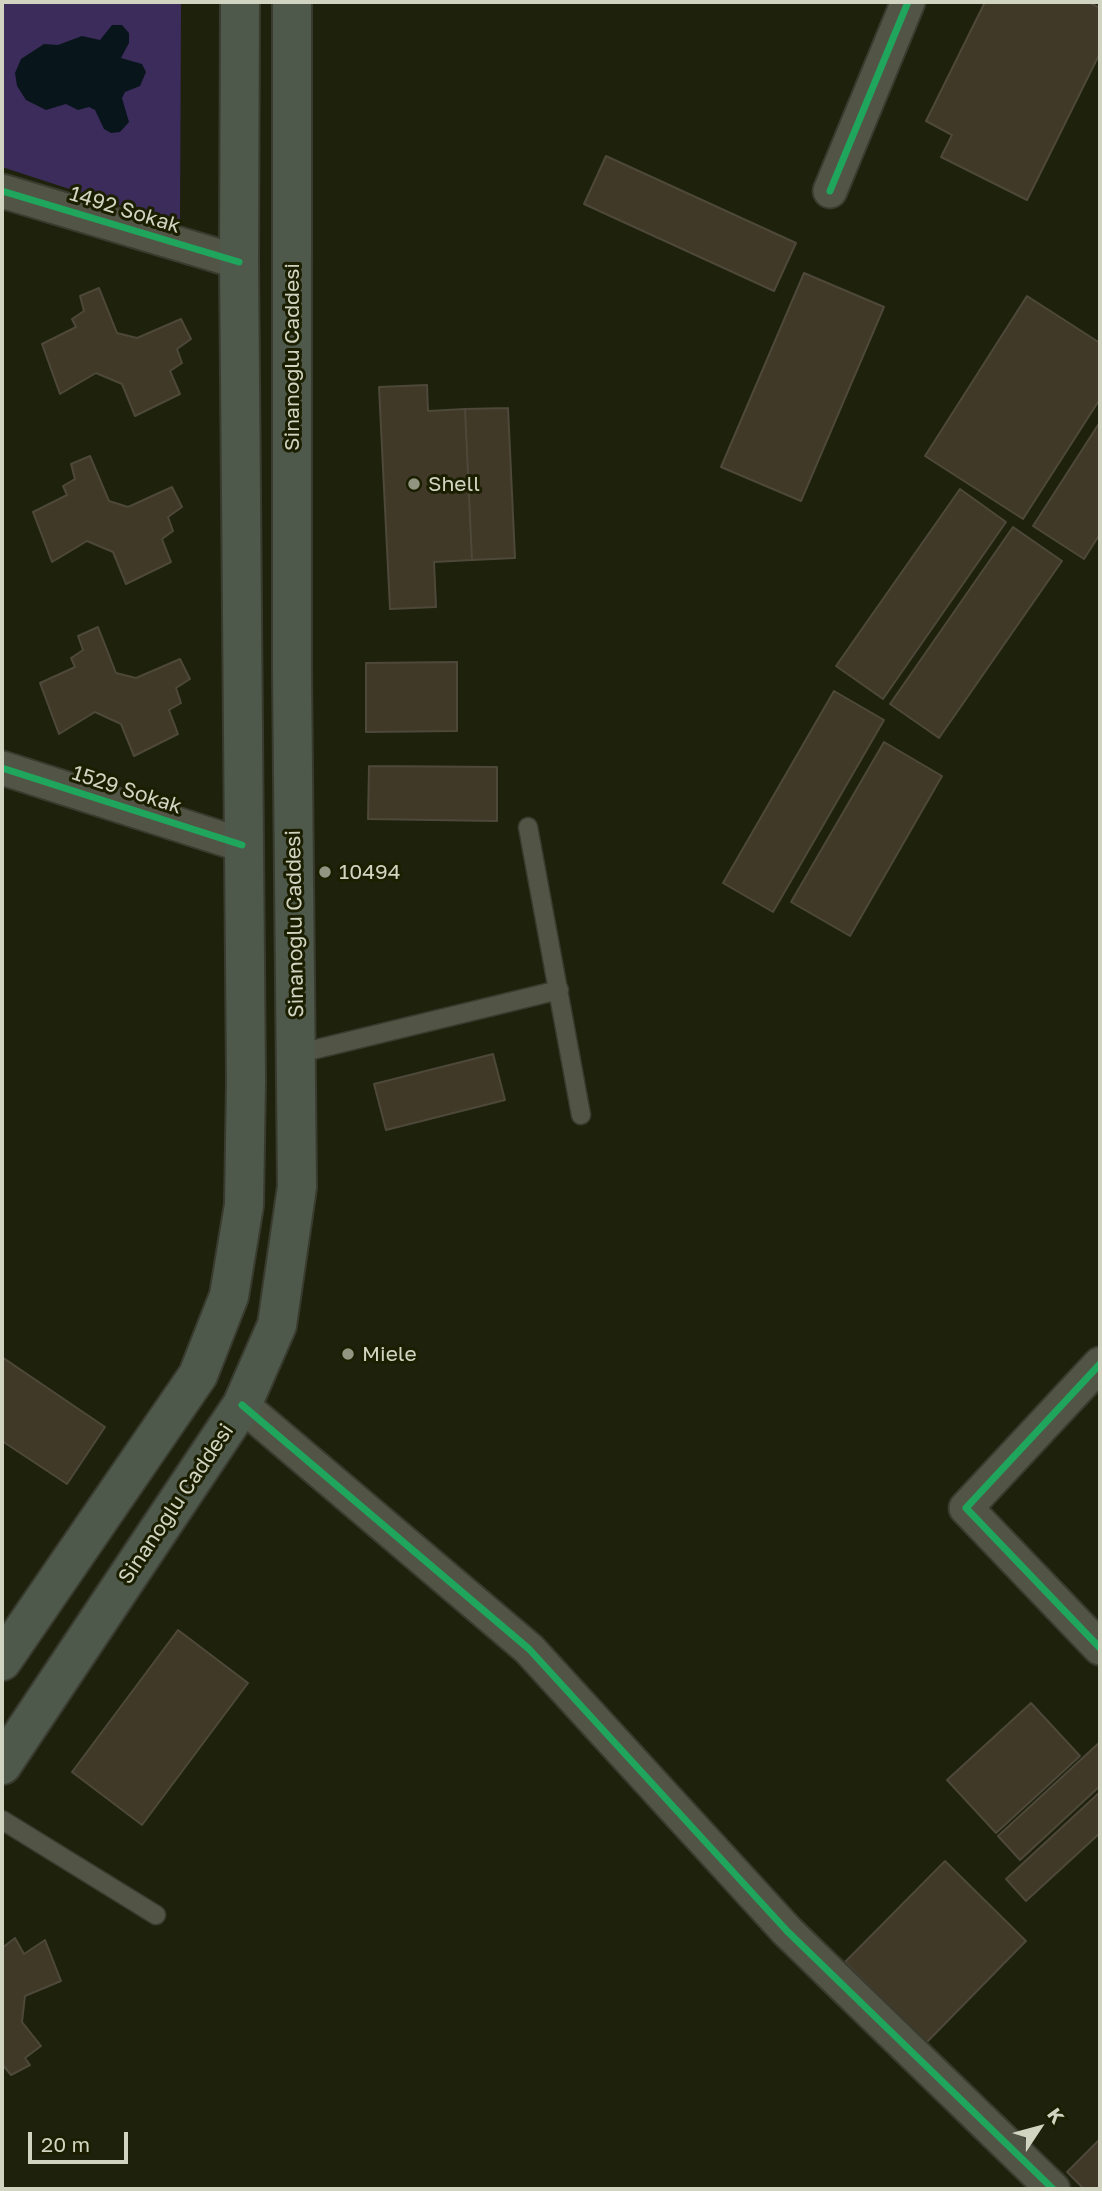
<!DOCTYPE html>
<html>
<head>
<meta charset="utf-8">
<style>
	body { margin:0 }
	#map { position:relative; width:1102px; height:2191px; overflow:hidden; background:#1e210c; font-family:"Golos Text",sans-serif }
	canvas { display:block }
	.frame { position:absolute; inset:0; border:4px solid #d0d4c0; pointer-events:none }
	.north { position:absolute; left:1004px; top:2093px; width:70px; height:70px; -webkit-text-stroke:5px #1b1f00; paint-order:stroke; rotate:54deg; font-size:19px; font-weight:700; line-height:28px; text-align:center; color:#d0d4c0 }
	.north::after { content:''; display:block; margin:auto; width:24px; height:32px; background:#d0d4c0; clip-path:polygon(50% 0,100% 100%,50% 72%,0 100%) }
	.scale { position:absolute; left:28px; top:2132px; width:100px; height:32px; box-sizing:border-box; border:4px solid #d0d4c0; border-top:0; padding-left:9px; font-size:21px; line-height:24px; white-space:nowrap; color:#d0d4c0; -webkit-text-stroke:5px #1b1f00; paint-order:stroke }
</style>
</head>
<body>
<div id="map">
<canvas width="1102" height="2191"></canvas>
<div class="frame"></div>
<div class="north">K</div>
<div class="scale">20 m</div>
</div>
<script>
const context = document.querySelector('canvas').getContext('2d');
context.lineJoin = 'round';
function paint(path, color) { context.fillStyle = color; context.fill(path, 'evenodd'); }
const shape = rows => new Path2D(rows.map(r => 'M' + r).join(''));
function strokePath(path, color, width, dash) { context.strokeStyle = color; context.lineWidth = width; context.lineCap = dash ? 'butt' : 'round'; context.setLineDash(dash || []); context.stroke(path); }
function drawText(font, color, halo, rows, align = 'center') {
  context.font = font + ' "Golos Text",sans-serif'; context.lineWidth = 6; context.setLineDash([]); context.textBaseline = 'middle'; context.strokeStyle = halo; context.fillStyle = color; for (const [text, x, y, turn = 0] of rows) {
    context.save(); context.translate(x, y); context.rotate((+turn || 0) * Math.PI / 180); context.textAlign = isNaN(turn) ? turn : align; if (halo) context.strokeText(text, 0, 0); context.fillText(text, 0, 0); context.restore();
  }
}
paint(shape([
	[2,2,181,2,180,225,2,167]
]), '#3c2c5c');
paint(shape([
	[112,25,122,25,129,33,129,43,121,58,142,64,146,72,140,86,125,92,122,98,129,122,120,132,111,133,104,129,95,110,89,107,78,110,66,104,46,110,26,100,17,86,15,73,21,59,44,44,58,45,82,36,100,40]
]), '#08161b');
const building = shape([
	[985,2,1088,2,1100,8,1100,53,1027,200,941,157,952,135,926,121,985,2],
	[606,156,796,243,774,291,584,204,606,156],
	[804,273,884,307,801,501,721,467,804,273],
	[99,288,117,333,137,338,181,319,191,339,177,349,182,363,170,371,180,394,135,416,122,384,96,373,60,394,42,344,76,327,72,319,84,311,80,296,99,288],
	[1027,296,1100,343,1100,399,1023,519,925,456,1027,296],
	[427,385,428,411,465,409,472,560,434,562,436,607,390,609,379,387,427,385],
	[508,408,515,558,472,560,465,409,508,408],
	[1100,422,1100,534,1084,559,1033,526,1100,422],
	[90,456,109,501,128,507,172,487,182,507,168,517,173,531,162,539,171,562,126,584,113,552,87,541,52,562,33,512,67,495,63,486,75,479,71,464,90,456],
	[960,489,1006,522,883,699,836,666,960,489],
	[1013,527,1062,561,939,738,890,704,1013,527],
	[98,627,116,673,136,678,180,659,190,679,176,688,181,703,169,710,178,734,134,756,121,724,95,712,59,734,40,683,75,667,71,658,83,650,78,636,98,627],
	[457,662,457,731,366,732,366,663,457,662],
	[834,691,884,720,773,912,723,883,834,691],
	[884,742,942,776,850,936,791,902,884,742],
	[369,766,497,767,497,821,368,819,369,766],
	[493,1054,505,1100,386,1130,374,1084,493,1054],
	[2,1357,105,1427,67,1484,2,1441,2,1357],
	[178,1630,248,1683,142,1825,72,1772,178,1630],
	[1031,1703,1080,1756,996,1833,947,1780,1031,1703],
	[1100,1742,1100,1786,1020,1860,998,1836,1100,1742],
	[1100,1792,1100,1833,1026,1901,1006,1879,1100,1792],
	[945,1861,1026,1941,926,2043,845,1962,945,1861],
	[15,1938,24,1954,45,1940,61,1981,25,1996,22,2022,41,2046,25,2058,30,2065,11,2075,2,2064,2,1948,15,1938],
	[1100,2139,1100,2189,1084,2189,1067,2172,1100,2139]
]);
paint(building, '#403928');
strokePath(building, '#4d483a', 2);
const service = shape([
	[528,827,581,1115],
	[296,1054,559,990],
	[2,1820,156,1915]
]);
const minor = shape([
	[2,191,239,262],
	[830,191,908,2],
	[2,768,242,845],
	[1100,1364,966,1508,1100,1648],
	[242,1405,529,1649,787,1931,1053,2189]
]);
const primary = shape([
	[2,1661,198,1375,229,1296,244,1205,246,1081,239,262,240,2],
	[2,1765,242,1405,277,1325,297,1187,292,671,292,2]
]);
strokePath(service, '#393b2e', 21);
strokePath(minor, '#393b2e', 37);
strokePath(primary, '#393b2e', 42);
strokePath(service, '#525446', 18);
strokePath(minor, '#525446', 33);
strokePath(primary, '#4e594b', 38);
strokePath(shape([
	[2,191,239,262],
	[830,191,908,2],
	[2,768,242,845],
	[1100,1364,966,1508,1100,1648],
	[242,1405,529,1649,787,1931,1053,2189]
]), '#20a55d', 7);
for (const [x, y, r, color] of [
	[414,484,7,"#929581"],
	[325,872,7,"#929581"],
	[348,1354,7,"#929581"]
]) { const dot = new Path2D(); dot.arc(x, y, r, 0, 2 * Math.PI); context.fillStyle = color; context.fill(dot); strokePath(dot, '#1b1f00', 2.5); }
drawText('21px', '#d0d4c0', '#1b1f00', [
	["1492 Sokak",125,210,17],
	["Si̇nanoğlu Caddesi",292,357,-90],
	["1529 Sokak",127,790,18],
	["Si̇nanoğlu Caddesi",295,924,-91],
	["Si̇nanoğlu Caddesi",176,1504,-56]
]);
drawText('21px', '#d0d4c0', '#1b1f00', [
	["Shell",428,484],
	["10494",339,872],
	["Miele",362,1354]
], 'left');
</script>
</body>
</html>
